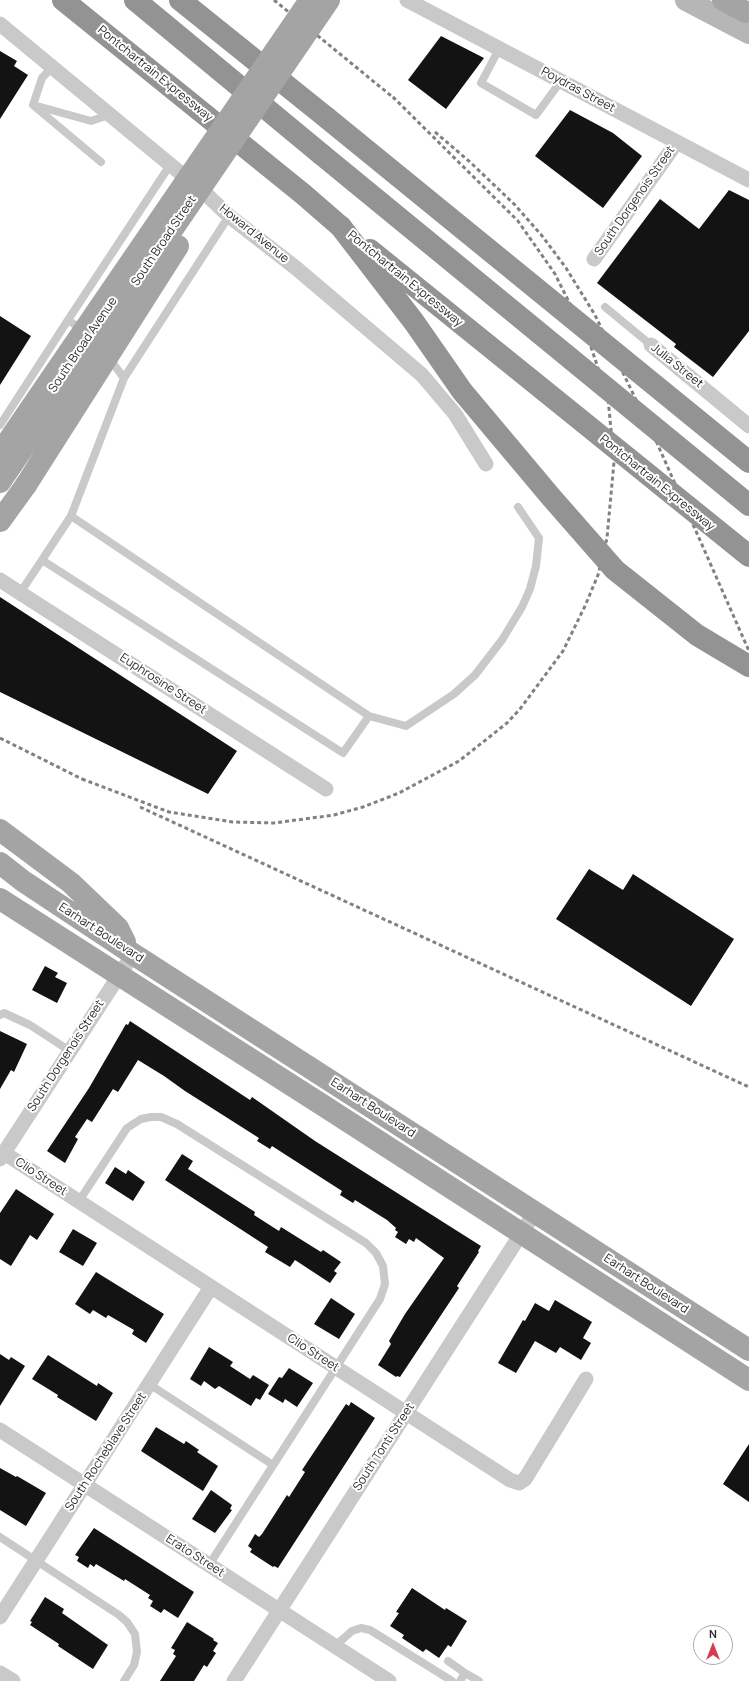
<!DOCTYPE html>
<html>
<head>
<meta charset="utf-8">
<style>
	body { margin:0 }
	#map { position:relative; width:749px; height:1681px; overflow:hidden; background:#fff; font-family:Manrope,sans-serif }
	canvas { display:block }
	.north { position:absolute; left:693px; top:1625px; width:40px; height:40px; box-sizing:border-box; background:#fff; border:1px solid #ababab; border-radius:50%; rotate:0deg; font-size:11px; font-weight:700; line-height:16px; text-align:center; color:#2c2c2c }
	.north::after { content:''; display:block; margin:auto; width:14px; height:18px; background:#d43c52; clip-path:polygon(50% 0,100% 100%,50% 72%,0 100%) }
</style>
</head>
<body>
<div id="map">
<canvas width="749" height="1681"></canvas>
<div class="north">N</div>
</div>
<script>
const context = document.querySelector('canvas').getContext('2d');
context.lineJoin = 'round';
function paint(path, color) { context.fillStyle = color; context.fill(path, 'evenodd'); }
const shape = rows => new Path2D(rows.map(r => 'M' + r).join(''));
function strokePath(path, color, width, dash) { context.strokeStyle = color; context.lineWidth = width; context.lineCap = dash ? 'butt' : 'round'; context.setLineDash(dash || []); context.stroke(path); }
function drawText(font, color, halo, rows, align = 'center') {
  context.font = font + ' Manrope,sans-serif'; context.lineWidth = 4; context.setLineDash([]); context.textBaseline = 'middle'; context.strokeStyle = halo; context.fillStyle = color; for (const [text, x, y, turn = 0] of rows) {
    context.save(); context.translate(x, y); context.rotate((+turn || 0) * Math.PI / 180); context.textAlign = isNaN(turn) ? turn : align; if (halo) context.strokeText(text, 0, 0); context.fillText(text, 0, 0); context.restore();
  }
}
paint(shape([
	[441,36,484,58,446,109,408,80],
	[0,51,17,61,14,66,28,75,0,119],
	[570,110,613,133,642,156,603,208,535,156],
	[729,190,749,200,749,331,713,377,674,347,676,344,597,283,660,199,699,229],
	[0,316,31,336,0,385],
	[0,597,237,751,208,794,0,692],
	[589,869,623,890,633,874,734,939,691,1006,556,919],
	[45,966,58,973,55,977,67,983,57,1003,32,990],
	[130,1021,250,1100,252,1097,315,1141,481,1246,478,1251,479,1252,457,1286,459,1288,400,1377,397,1376,396,1377,378,1365,391,1344,389,1341,405,1314,444,1258,416,1238,414,1242,409,1239,406,1244,395,1237,398,1232,395,1230,396,1228,387,1220,355,1200,353,1203,340,1195,342,1191,272,1146,270,1149,257,1141,259,1138,185,1091,164,1076,138,1060,118,1092,113,1089,92,1122,87,1119,75,1137,78,1139,65,1163,47,1151,89,1088,126,1024,128,1025],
	[0,1031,27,1044,14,1072,11,1070,0,1089],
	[182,1154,193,1161,188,1169,255,1212,254,1215,279,1231,281,1227,321,1252,323,1250,341,1262,334,1271,337,1273,330,1283,295,1260,290,1267,265,1252,268,1247,165,1180],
	[115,1167,126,1174,128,1170,145,1182,133,1201,105,1183],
	[16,1189,54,1214,37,1240,30,1235,11,1266,0,1259,0,1213],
	[73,1229,97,1243,83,1266,59,1252],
	[96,1272,164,1314,146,1343,132,1334,134,1330,108,1315,106,1318,93,1310,90,1314,75,1304],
	[331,1298,355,1314,339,1339,314,1324],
	[555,1300,592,1322,583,1338,591,1343,581,1360,560,1347,556,1353,535,1341,516,1373,498,1363,523,1320,525,1321,535,1303,549,1311],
	[209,1347,233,1362,230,1366,250,1379,253,1375,269,1385,260,1400,256,1398,251,1406,219,1386,215,1389,204,1381,201,1386,190,1379],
	[0,1354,9,1360,11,1357,25,1366,0,1406],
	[48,1355,97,1386,98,1383,113,1393,96,1421,57,1397,58,1395,32,1379],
	[289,1368,313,1383,297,1407,285,1399,283,1403,268,1394,279,1377,282,1378],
	[351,1402,375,1418,278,1568,274,1566,273,1567,250,1552,252,1549,248,1546,255,1534,259,1537,262,1534,287,1495,289,1497,305,1472,302,1470,346,1404,349,1406],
	[156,1427,184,1444,186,1441,199,1450,197,1452,218,1466,203,1491,141,1451],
	[749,1444,749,1502,723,1484],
	[0,1468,16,1477,17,1476,46,1493,26,1526,0,1510],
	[211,1490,232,1505,230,1509,232,1510,215,1533,192,1519],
	[94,1528,194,1592,178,1618,164,1609,161,1613,150,1606,153,1601,148,1598,150,1595,125,1579,124,1581,96,1564,94,1567,90,1564,88,1568,77,1561,79,1557,75,1555],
	[412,1588,445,1610,446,1608,467,1621,451,1647,448,1645,439,1658,426,1649,423,1652,402,1638,404,1635,390,1626,399,1613,396,1612],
	[45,1597,64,1609,62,1613,108,1645,93,1669,58,1646,59,1644,30,1625,32,1622,30,1621],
	[187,1622,214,1639,213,1640,218,1643,213,1651,216,1653,207,1667,204,1665,194,1681,160,1681,176,1656,173,1654,175,1650,171,1648]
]), '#131313');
strokePath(shape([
	[499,49,481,83,536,115,561,81],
	[53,66,42,78,33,105,101,162],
	[37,106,91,121,109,115],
	[229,216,124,378,71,516,42,560,343,753,369,716,406,726,454,694,475,675,502,640,522,607,530,589,536,566,539,538,518,507],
	[605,307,651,345],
	[84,331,68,320,170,165],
	[109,358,124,378],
	[0,425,68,320],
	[71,516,369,716],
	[20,593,42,560],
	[0,1015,4,1013,30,1025,70,1051],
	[79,1201,127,1128,141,1119,151,1117,161,1117,177,1124,366,1243,376,1253,383,1266,385,1284,380,1299,209,1565],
	[149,1384,273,1465],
	[0,1537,119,1615,127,1622,135,1634,137,1652,134,1665,124,1681],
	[335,1646,352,1631,361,1628,370,1630,452,1681],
	[448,1661,465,1673,460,1681],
	[465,1673,479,1681]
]), '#c9c9c9', 8);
strokePath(shape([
	[407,0,749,180],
	[0,24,207,195,229,216,296,268,422,375,455,414,486,464],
	[594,259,677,142],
	[651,345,749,426],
	[0,580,326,789],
	[4,1153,510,1480,519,1483,525,1479,586,1379],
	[0,1159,133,954],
	[0,1430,389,1681],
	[0,1617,211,1287],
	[0,1673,13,1681],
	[234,1681,535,1212]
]), '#c9c9c9', 15);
strokePath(shape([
	[686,0,749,33]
]), '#b6b6b6', 22);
strokePath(shape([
	[723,0,746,12],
	[0,521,26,485],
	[0,830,71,883,118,928,125,942],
	[0,863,23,881,133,954,749,1350],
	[0,899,324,1106,749,1380]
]), '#a4a4a4', 22);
strokePath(shape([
	[63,0,303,194,341,227],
	[135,0,321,154],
	[180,0,327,118]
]), '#939393', 22);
strokePath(shape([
	[274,0,395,99],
	[435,132,470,162,515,205,543,237,566,268,595,315,657,443,749,651],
	[0,738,86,781],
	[82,779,169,812,233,822,274,823,334,815,363,807,399,793,459,761,507,723,520,709,563,651,585,606,598,575,607,538,614,462,608,398,590,344,555,274,518,221,392,96],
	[140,807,749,1087]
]), '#818181', 3, [4, 3]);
strokePath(shape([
	[0,453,310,0],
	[0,482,329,0],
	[26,485,178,246]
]), '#a4a4a4', 22);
strokePath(shape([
	[327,118,749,462],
	[321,154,749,505],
	[341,227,414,322,462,391,551,497,615,570,697,635,749,666],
	[370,250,749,556]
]), '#939393', 22);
drawText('12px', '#2c2c2c', '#fff', [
	["Pontchartrain Expressway",155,74,39],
	["Poydras Street",578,90,28],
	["South Dorgenois Street",635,201,-55],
	["Howard Avenue",254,234,39],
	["South Broad Street",164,241,-56],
	["Pontchartrain Expressway",405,279,39],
	["South Broad Avenue",83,345,-56],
	["Julia Street",677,366,39],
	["Pontchartrain Expressway",657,483,39],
	["Euphrosine Street",163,684,33],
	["Earhart Boulevard",101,933,33],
	["South Dorgenois Street",66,1056,-57],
	["Earhart Boulevard",373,1108,33],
	["Clio Street",41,1177,33],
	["Earhart Boulevard",646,1284,33],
	["Clio Street",313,1353,33],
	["South Tonti Street",384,1447,-57],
	["South Rocheblave Street",106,1452,-57],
	["Erato Street",195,1556,33]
]);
</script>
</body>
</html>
